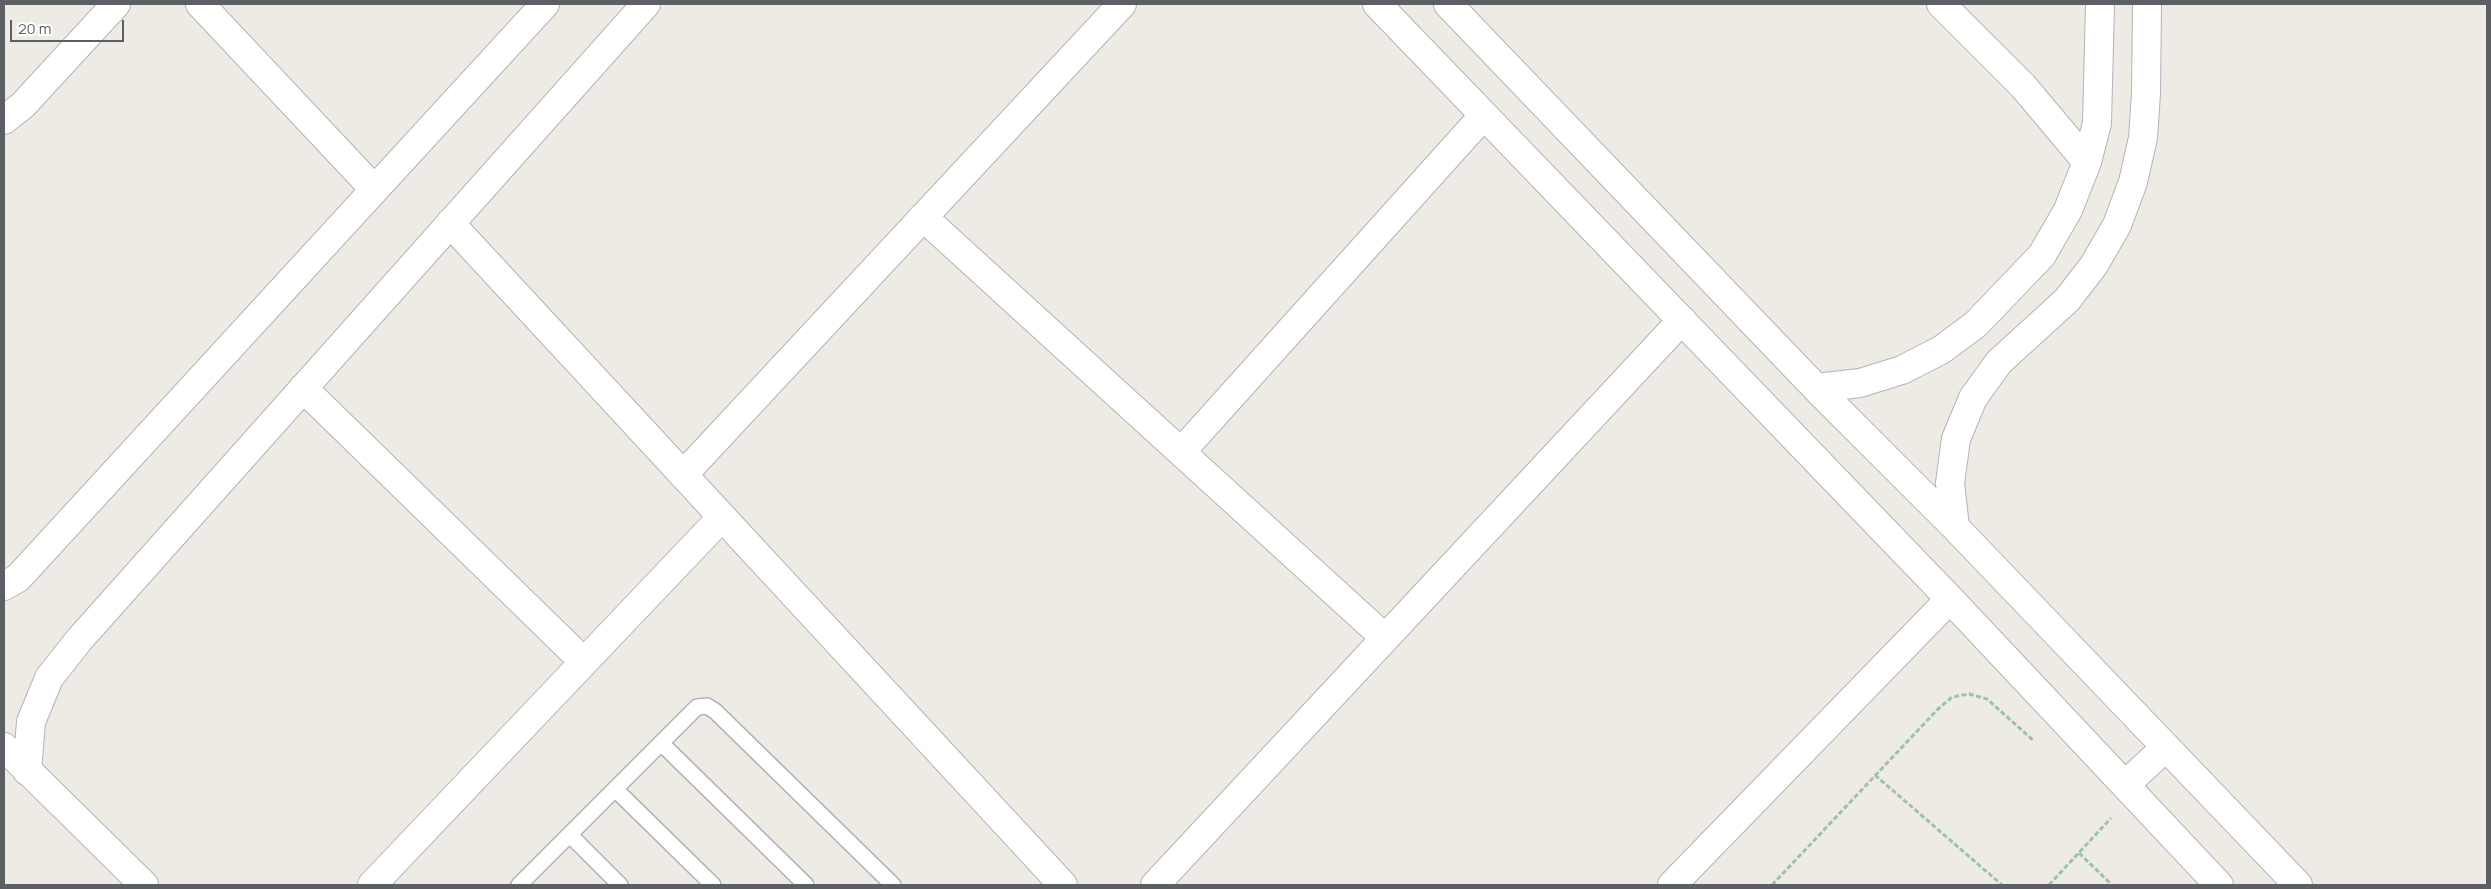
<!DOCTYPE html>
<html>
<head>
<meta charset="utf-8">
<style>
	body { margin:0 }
	#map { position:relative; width:2491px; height:889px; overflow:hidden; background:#edebe4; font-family:Manrope,sans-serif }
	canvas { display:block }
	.frame { position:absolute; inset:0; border:5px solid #5c5f63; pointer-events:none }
	.scale { position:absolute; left:10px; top:20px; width:114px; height:22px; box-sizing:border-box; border:2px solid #5c5f63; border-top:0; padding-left:6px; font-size:15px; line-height:18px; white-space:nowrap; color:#5c5f63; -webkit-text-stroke:4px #fff; paint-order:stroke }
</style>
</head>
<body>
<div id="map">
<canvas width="2491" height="889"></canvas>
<div class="frame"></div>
<div class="scale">20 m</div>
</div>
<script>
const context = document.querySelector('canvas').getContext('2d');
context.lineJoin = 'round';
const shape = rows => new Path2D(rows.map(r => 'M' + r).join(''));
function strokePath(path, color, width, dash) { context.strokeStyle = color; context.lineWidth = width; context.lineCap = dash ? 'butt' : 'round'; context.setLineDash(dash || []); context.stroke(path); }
const service = shape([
	[661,743,806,885],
	[615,789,713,885],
	[570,835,620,885],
	[519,885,697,707,707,706,715,711,893,885]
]);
const minor = shape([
	[200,4,374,189],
	[1377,4,1950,599,2219,885],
	[1448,4,1816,388,1955,527,2298,885],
	[1941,4,2023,86,2087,162],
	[4,120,23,105,116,4],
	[923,217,1385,638],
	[450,223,1063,885],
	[303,388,584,662],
	[1816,388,1860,383,1902,370,1941,350,1976,324,2042,255,2068,210,2087,162,2097,123,2100,4],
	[1181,452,1484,115],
	[683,475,1122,4],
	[1955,527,1950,483,1956,439,1973,398,1999,362,2067,300,2094,265,2117,225,2133,182,2143,138,2146,93,2147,4],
	[4,586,18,578,545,4],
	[27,771,31,722,49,678,79,640,646,4],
	[2125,785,2166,747],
	[372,885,722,517],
	[1155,885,1682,320],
	[1672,885,1950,599]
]);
const tertiary = shape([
	[4,747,144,885]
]);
strokePath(service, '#b1b4b8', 18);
strokePath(minor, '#b1b4b8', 30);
strokePath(tertiary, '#b1b4b8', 30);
strokePath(shape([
	[1875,775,2002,885],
	[2079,853,2112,885],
	[1772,885,1938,709,1952,697,1969,694,1987,699,2034,741],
	[2049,885,2111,818]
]), '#9cc3a7', 3, [5, 2.5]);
strokePath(service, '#fff', 15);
strokePath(minor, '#fff', 28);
strokePath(tertiary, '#fff', 28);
</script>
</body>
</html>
